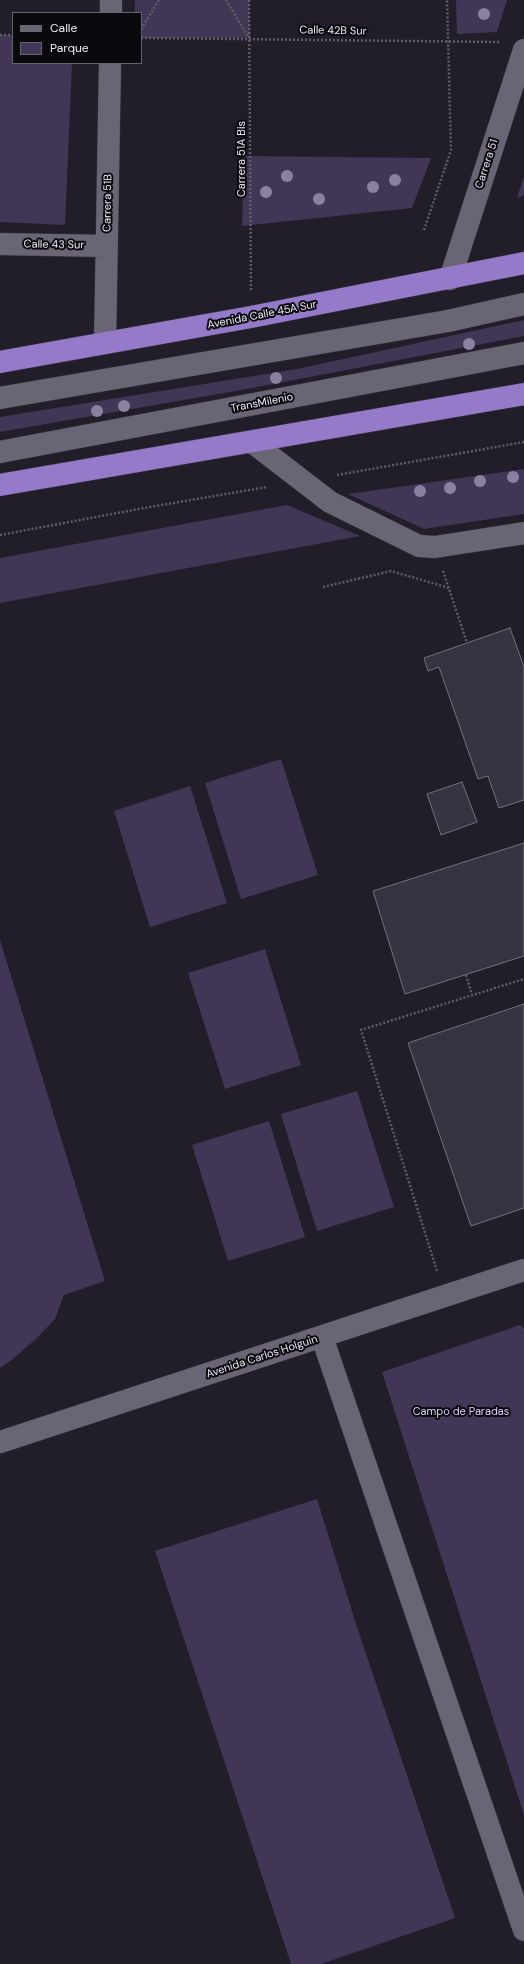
<!DOCTYPE html>
<html>
<head>
<meta charset="utf-8">
<style>
	body { margin:0 }
	#map { position:relative; width:524px; height:1964px; overflow:hidden; background:#211e2a; font-family:"DM Sans",sans-serif }
	canvas { display:block }
	.legend { position:absolute; left:12px; top:12px; width:130px; height:52px; box-sizing:border-box; background:#0a090e; border:1px solid #65646a; margin:0; padding:5px 7px; list-style:none; font-size:12px; color:#eeecf5 }
	.legend li { display:flex; align-items:center; gap:8px; height:20px }
	.legend b { width:20px; border:1px solid #65646a }
</style>
</head>
<body>
<div id="map">
<canvas width="524" height="1964"></canvas>
<ul class="legend">
<li><b style="height:5px;background:#6a6574"></b>Calle</li>
<li><b style="height:11px;background:#413656"></b>Parque</li>
</ul>
</div>
<script>
const context = document.querySelector('canvas').getContext('2d');
context.lineJoin = 'round';
function paint(path, color) { context.fillStyle = color; context.fill(path, 'evenodd'); }
const shape = rows => new Path2D(rows.map(r => 'M' + r).join(''));
function strokePath(path, color, width, dash) { context.strokeStyle = color; context.lineWidth = width; context.lineCap = dash ? 'butt' : 'round'; context.setLineDash(dash || []); context.stroke(path); }
function drawText(font, color, halo, rows, align = 'center') {
  context.font = font + ' "DM Sans",sans-serif'; context.lineWidth = 4; context.setLineDash([]); context.textBaseline = 'middle'; context.strokeStyle = halo; context.fillStyle = color; for (const [text, x, y, turn = 0] of rows) {
    context.save(); context.translate(x, y); context.rotate((+turn || 0) * Math.PI / 180); context.textAlign = isNaN(turn) ? turn : align; if (halo) context.strokeText(text, 0, 0); context.fillText(text, 0, 0); context.restore();
  }
}
paint(shape([
	[135,0,249,0,250,38,141,38,141,13,135,13],
	[456,0,507,0,497,32,457,34],
	[0,35,13,35,13,63,72,63,65,225,0,222],
	[244,156,431,158,412,208,242,226],
	[524,176,524,195,517,198],
	[524,320,524,336,247,389,0,432,0,417,297,369],
	[524,469,524,514,424,529,348,494],
	[287,505,360,536,0,603,0,558],
	[281,759,318,875,241,899,205,783],
	[190,786,227,903,150,927,114,811],
	[0,940,105,1281,64,1295,55,1319,37,1338,13,1359,0,1368],
	[265,949,301,1065,225,1089,188,973],
	[357,1091,394,1207,317,1231,281,1114],
	[269,1121,305,1237,228,1261,192,1145],
	[520,1325,524,1329,524,1815,382,1372],
	[317,1499,356,1624,455,1918,321,1964,291,1964,155,1551]
]), '#413656');
const building = shape([
	[510,628,524,667,524,800,499,808,488,776,478,779,439,667,428,671,424,658,510,628],
	[462,782,477,822,441,835,427,794,462,782],
	[524,843,524,956,405,994,373,891,524,843],
	[524,1004,524,1208,471,1226,408,1043,524,1004]
]);
paint(building, '#373340');
strokePath(building, '#75707f', 1);
const minor = shape([
	[111,13,111,0],
	[0,244,107,246],
	[450,279,524,50],
	[105,343,110,63],
	[0,398,448,321,524,304],
	[252,442,330,502,419,546,435,547,524,533],
	[0,452,524,353],
	[322,1337,524,1930],
	[0,1442,524,1270]
]);
const highway = shape([
	[0,362,251,317,524,263],
	[0,485,524,394]
]);
strokePath(minor, '#3d3a44', 23);
strokePath(highway, '#3d3a44', 23);
strokePath(shape([
	[226,0,249,38],
	[249,0,251,290],
	[141,29,159,0],
	[0,35,13,35],
	[141,38,500,42],
	[424,230,451,150,447,0],
	[337,475,524,442],
	[0,535,144,508,267,487],
	[443,571,467,643],
	[323,587,391,571,449,588],
	[466,975,472,995],
	[437,1271,361,1030,524,979]
]), '#605d68', 2.5, [2, 2]);
strokePath(minor, '#6a6574', 22);
strokePath(highway, '#957aca', 22);
context.fillStyle = '#8a809f';
for (const [x, y] of [
	[484,14],
	[287,176],
	[395,180],
	[373,187],
	[266,192],
	[319,199],
	[469,344],
	[276,378],
	[124,406],
	[97,411],
	[513,477],
	[480,481],
	[450,488],
	[420,491]
]) { context.beginPath(); context.arc(x, y, 6, 0, 2 * Math.PI); context.fill(); }
drawText('11px', '#eeecf5', '#0a090e', [
	["Calle 42B Sur",333,31,1],
	["Carrera 51A Bis",242,159,-90],
	["Carrera 51",487,164,-72],
	["Carrera 51B",108,203,-89],
	["Calle 43 Sur",54,245,1],
	["Avenida Calle 45A Sur",262,315,-11],
	["TransMilenio",262,403,-11],
	["Avenida Carlos Holguin",262,1357,-18]
]);
drawText('11px', '#dfd1fe', '#0a090e', [
	["Campo de Paradas",461,1412]
]);
</script>
</body>
</html>
